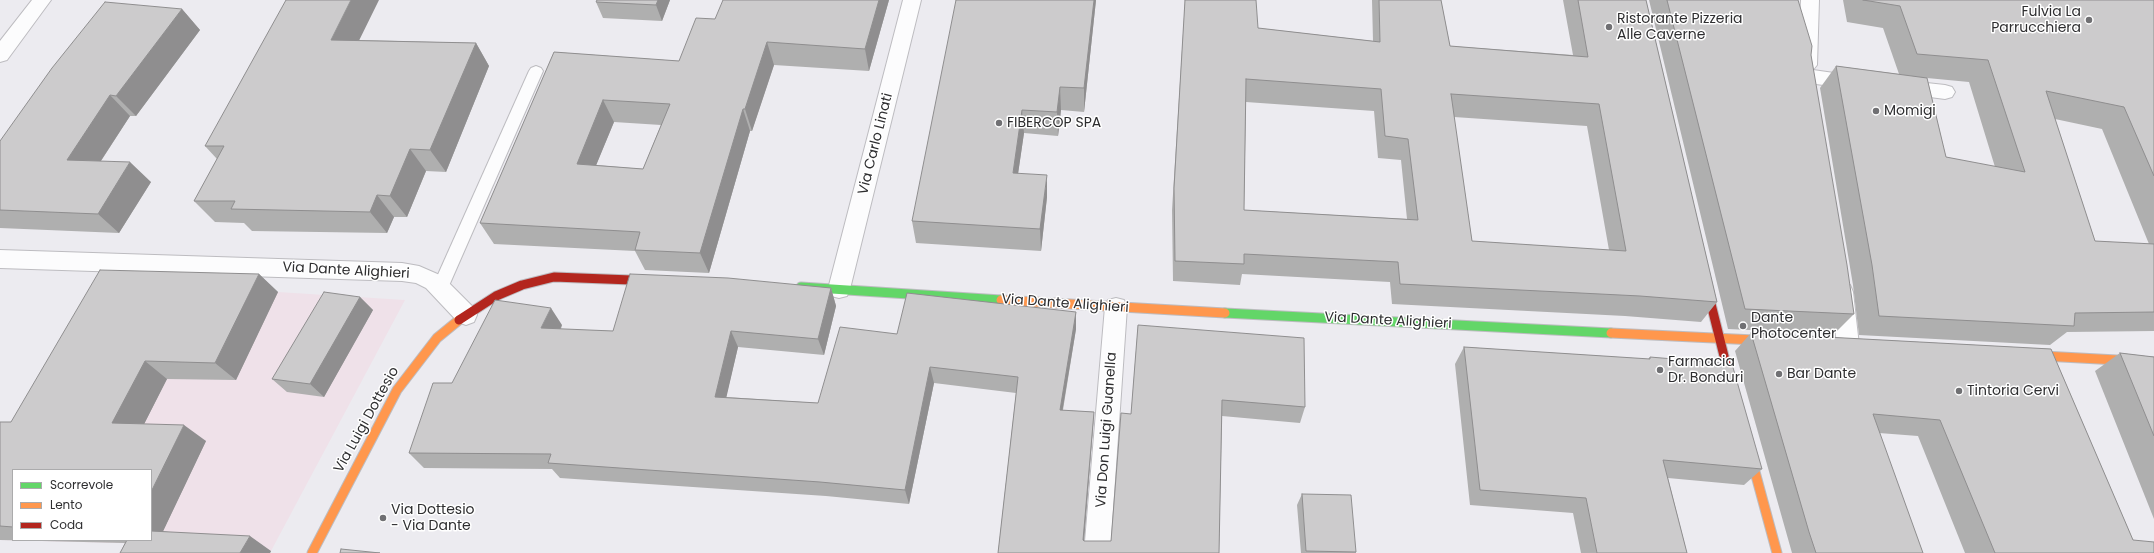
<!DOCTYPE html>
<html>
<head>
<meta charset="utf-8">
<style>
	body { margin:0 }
	#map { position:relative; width:2154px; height:553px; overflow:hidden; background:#ecebf0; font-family:Poppins,sans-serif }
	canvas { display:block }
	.legend { position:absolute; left:12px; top:469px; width:140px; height:72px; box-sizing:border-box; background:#fff; border:1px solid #ababac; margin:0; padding:5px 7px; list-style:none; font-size:12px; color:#2e2e30 }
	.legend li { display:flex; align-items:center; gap:8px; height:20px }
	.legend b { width:20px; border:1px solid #ababac }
</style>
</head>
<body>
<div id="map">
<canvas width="2154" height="553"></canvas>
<ul class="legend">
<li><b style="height:5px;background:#63d668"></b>Scorrevole</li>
<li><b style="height:5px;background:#ff974d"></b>Lento</li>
<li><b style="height:5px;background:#b3261e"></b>Coda</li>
</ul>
</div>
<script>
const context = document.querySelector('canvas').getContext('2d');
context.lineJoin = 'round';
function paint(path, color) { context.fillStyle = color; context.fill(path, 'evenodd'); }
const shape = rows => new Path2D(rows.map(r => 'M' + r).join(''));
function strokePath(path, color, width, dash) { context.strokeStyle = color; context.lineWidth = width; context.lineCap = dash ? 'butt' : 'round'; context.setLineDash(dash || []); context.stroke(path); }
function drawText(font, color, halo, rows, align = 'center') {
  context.font = font + ' Poppins,sans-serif'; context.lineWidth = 3; context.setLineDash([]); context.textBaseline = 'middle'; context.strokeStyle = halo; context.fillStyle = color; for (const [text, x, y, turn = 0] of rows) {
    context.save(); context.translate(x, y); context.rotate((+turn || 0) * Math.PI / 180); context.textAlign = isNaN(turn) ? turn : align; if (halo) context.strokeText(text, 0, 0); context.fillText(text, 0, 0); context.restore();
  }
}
paint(shape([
	[278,292,405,300,271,551,157,544,0,540,151,540,151,470,20,470]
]), '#efe1e9');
const lane = shape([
	[536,66,541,68,543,71,448,288,445,292,440,294,435,292,432,288,529,71,531,68,536,66]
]);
const street = shape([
	[32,0,51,0,7,60,0,62,0,41,32,0],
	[903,0,921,0,850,289,847,296,839,298,831,296,828,289,903,0],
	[1801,0,1819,0,1817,65,1813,70,1862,77,1865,82,1862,87,1855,89,1800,82,1797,77,1800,72,1803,71,1800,70,1797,65,1801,0],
	[1899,80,1945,85,1952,87,1955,92,1952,97,1945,99,1892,92,1889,87,1892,82,1899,80],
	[0,250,402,263,419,266,442,276,474,308,477,315,474,322,466,325,458,322,426,288,416,283,402,281,0,268,0,250],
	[1842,283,1850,285,1853,292,1859,345,1856,352,1848,355,1840,352,1837,345,1831,292,1834,285,1842,283],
	[1116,298,1124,300,1127,307,1110,553,1084,553,1105,307,1108,300,1116,298]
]);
const fast = shape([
	[801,287,1001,300],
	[1225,313,1611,333]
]);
const slow = shape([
	[1001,300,1225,313],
	[1611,333,1775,341],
	[2025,355,2154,362],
	[1748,446,1777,553],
	[312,553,397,390,437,338,459,320]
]);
const jam = shape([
	[1705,280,1733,392],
	[459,320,496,296,522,285,554,277,657,281]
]);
strokePath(lane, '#bdbcc0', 2);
strokePath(street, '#bdbcc0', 2);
strokePath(fast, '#bdbcc0', 11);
strokePath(slow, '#bdbcc0', 11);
strokePath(jam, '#bdbcc0', 11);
paint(lane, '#fcfcfd');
paint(street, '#fcfcfd');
strokePath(fast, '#63d668', 9);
strokePath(slow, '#ff974d', 9);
strokePath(jam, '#b3261e', 9);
paint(shape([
	[670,0,662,21,603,18,596,2],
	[889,0,869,71,774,65,752,131,750,131,709,273,645,270,635,251,494,244,480,223,554,52,679,61,715,19],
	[614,122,661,125,643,169,596,165],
	[1096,0,1084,112,1061,110,1058,136,1024,133,1018,173,1047,197,1041,251,916,243,912,221],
	[1185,0,1258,28,1373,41,1372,0,1441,0,1450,46,1573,55,1563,0,1646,0,1717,302,1701,322,1625,316,1392,304,1390,282,1242,274,1240,285,1173,281,1172,210,1184,17],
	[1246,102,1374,111,1378,158,1401,160,1407,219,1244,210],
	[1454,117,1587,126,1609,250,1472,241],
	[1649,0,1798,0,1811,55,1854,314,1834,334,1728,329],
	[1843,0,2154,0,2154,331,2067,332,2050,345,1859,335,1853,285,1820,88,1836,66,1899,74,1883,28,1847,22],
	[1927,78,1969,82,1995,167,1946,157],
	[2055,119,2102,129,2149,244,2095,241],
	[182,9,200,30,136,116,130,116,101,161,151,182,119,233,0,228,0,141],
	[359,40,476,43,489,66,446,172,426,171,407,217,394,217,387,233,252,231,244,223,215,222,194,201,217,159,205,146],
	[259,274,278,292,236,380,167,379,144,424,206,441,163,531,271,551,270,553,120,553,125,543,0,540,0,422,11,422],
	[13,470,151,470,151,540,13,540],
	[831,288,836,306,824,355,738,347,726,397,818,403,897,334,1076,312,1076,329,1063,410,1094,412,1093,427,1084,541,1111,541,1131,414,1138,325,1305,407,1300,423,1222,416,1219,553,998,553,1016,393,934,383,909,504,826,496,560,478,552,469,424,468,409,453,452,383,562,325,561,329,613,331],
	[360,297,373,310,324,397,287,392,272,379],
	[1751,333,2051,349,2133,540,2154,553,1965,553,1918,436,1879,433,1923,553,1792,553,1735,351],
	[1464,347,1648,359,1650,357,1762,469,1744,485,1668,478,1687,553,1581,553,1573,513,1470,505,1455,364],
	[2120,353,2154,357,2154,519,2095,371],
	[1302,494,1356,552,1356,553,1301,553,1297,505]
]), '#afafaf');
paint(shape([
	[351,0,379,0,348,63,331,40],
	[658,0,670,0,662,21,656,5],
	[879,0,889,0,869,71,865,49],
	[1094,0,1096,0,1084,112,1084,88],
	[182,9,200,30,136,116,116,96],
	[767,42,774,65,752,131,745,109],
	[476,43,489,66,446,172,430,150],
	[1060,87,1061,110,1058,136,1057,112],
	[110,95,130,116,89,179,67,160],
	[603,100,614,122,588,185,577,164],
	[743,109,750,131,709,273,700,253],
	[1022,110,1024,133,1015,195,1013,173],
	[410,149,426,171,407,217,390,196],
	[130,162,151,182,119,233,98,214],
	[1047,175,1047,197,1041,251,1040,229],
	[377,195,394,217,387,233,370,212],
	[259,274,278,292,236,380,215,363],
	[831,288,836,306,824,355,818,339],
	[360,297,373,310,324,397,310,384],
	[551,308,562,325,553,344,541,328],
	[1076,312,1076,329,1060,425,1060,410],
	[731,331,738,347,723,412,715,397],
	[145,361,167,379,136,440,112,423],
	[930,367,934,383,909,504,905,490],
	[1094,412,1093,427,1083,553,1083,540],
	[184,425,206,441,157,544,151,540,151,492],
	[250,536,271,551,270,553,240,553]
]), '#8f8e8f');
const building = shape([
	[286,0,351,0,331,40,476,43,430,150,410,149,390,196,377,195,370,212,231,209,235,201,194,201,224,146,205,146,286,0],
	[597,0,658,0,656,5,596,2,597,0],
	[723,0,879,0,865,49,767,42,745,109,743,109,700,253,635,250,640,232,480,223,554,52,679,61,696,18,715,19,723,0],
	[603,100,670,104,643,169,577,164,603,100],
	[956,0,1094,0,1084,88,1060,87,1057,112,1022,110,1013,173,1047,175,1040,229,912,221,956,0],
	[1185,0,1256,0,1258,28,1380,42,1379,0,1441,0,1450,46,1588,57,1578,0,1646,0,1717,302,1640,296,1400,284,1398,262,1244,254,1244,264,1175,261,1174,188,1185,0],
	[1246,79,1381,89,1385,136,1408,139,1418,220,1244,210,1246,79],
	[1451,94,1599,104,1626,251,1472,241,1451,94],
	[1667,0,1798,0,1812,46,1811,55,1847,265,1854,314,1745,309,1667,0],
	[1863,0,2154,0,2154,176,2124,107,2046,91,2095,241,2154,244,2154,312,2075,313,2074,326,1879,316,1872,265,1836,66,1927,78,1946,157,2025,172,1988,60,1917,54,1900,6,1863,0],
	[105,2,182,9,116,96,110,95,67,160,130,162,98,214,0,210,0,141,52,68,105,2],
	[100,270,259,274,215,363,145,361,112,423,184,425,151,492,151,470,13,470,13,527,0,526,0,422,11,422,100,270],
	[630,274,728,278,831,288,818,339,731,331,715,397,818,403,840,327,897,334,907,293,1076,312,1060,410,1094,412,1083,540,1084,541,1111,541,1121,413,1131,414,1138,325,1304,338,1305,407,1222,400,1219,553,998,553,1018,377,930,367,905,490,820,482,548,463,551,454,409,453,433,383,452,383,495,300,551,308,541,328,613,331,630,274],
	[324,292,360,297,310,384,272,379,324,292],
	[1751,333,2051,349,2133,540,2154,542,2154,553,1995,553,1940,420,1873,414,1923,553,1816,553,1809,532,1751,333],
	[1464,347,1650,359,1650,357,1732,364,1762,469,1663,460,1687,553,1597,553,1586,498,1480,490,1464,347],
	[2120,353,2154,357,2154,436,2120,353],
	[1302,494,1351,495,1356,552,1306,551,1302,494],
	[151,531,250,536,240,553,120,553,127,540,151,540,151,531],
	[341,549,380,553,340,553,341,549]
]);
paint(building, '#cccbcc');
strokePath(building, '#8f8e8f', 1);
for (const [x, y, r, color] of [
	[2089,20,4,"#707073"],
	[1609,27,4,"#707073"],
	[1876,111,4,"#707073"],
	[999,123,4,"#707073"],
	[1743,326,4,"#707073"],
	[1660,370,4,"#707073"],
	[1779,374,4,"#707073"],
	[1959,391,4,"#707073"],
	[383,518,4,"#707073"]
]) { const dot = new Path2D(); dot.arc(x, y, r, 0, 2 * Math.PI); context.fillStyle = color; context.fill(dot); strokePath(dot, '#fff', 1.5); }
drawText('14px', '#2e2e30', '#fff', [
	["Fulvia La",2081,12,"right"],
	["Parrucchiera",2081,28,"right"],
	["Ristorante Pizzeria",1617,19],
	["Alle Caverne",1617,35],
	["Momigi",1884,111],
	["FIBERCOP SPA",1007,123],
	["Dante",1751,318],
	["Photocenter",1751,334],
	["Farmacia",1668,362],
	["Dr. Bonduri",1668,378],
	["Bar Dante",1787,374],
	["Tintoria Cervi",1967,391],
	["Via Dottesio",391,510],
	["- Via Dante",391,526]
], 'left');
drawText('14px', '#2e2e30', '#fff', [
	["Via Carlo Linati",876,144,-76],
	["Via Dante Alighieri",346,271,3],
	["Via Dante Alighieri",1065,304,4],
	["Via Dante Alighieri",1388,321,3],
	["Via Luigi Dottesio",367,420,-61],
	["Via Don Luigi Guanella",1107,430,-86]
]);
</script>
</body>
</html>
